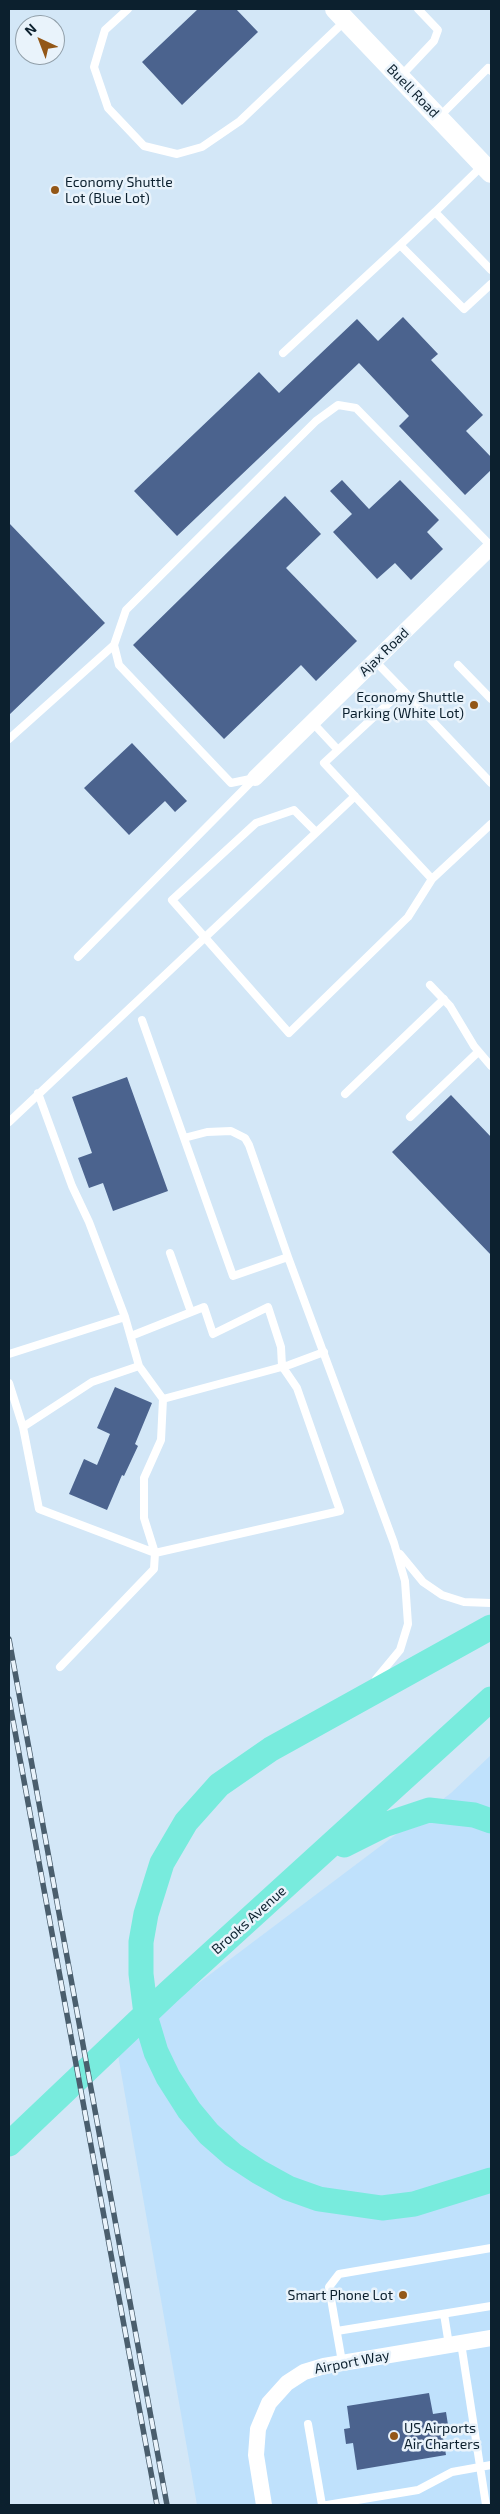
<!DOCTYPE html>
<html>
<head>
<meta charset="utf-8">
<style>
	body { margin:0 }
	#map { position:relative; width:500px; height:2514px; overflow:hidden; background:#d3e7f7; font-family:"Exo 2",sans-serif }
	canvas { display:block }
	.frame { position:absolute; inset:0; border:10px solid #0c202e; pointer-events:none }
	.north { position:absolute; left:15px; top:15px; width:50px; height:50px; box-sizing:border-box; background:#e9f3fb; border:1px solid #919fa9; border-radius:50%; rotate:317deg; font-size:14px; font-weight:700; line-height:20px; text-align:center; color:#0c202e }
	.north::after { content:''; display:block; margin:auto; width:18px; height:22px; background:#935717; clip-path:polygon(50% 0,100% 100%,50% 72%,0 100%) }
</style>
</head>
<body>
<div id="map">
<canvas width="500" height="2514"></canvas>
<div class="frame"></div>
<div class="north">N</div>
</div>
<script>
const context = document.querySelector('canvas').getContext('2d');
context.lineJoin = 'round';
function paint(path, color) { context.fillStyle = color; context.fill(path, 'evenodd'); }
const shape = rows => new Path2D(rows.map(r => 'M' + r).join(''));
function strokePath(path, color, width, dash) { context.strokeStyle = color; context.lineWidth = width; context.lineCap = dash ? 'butt' : 'round'; context.setLineDash(dash || []); context.stroke(path); }
function drawText(font, color, halo, rows, align = 'center') {
  context.font = font + ' "Exo 2",sans-serif'; context.lineWidth = 5; context.setLineDash([]); context.textBaseline = 'middle'; context.strokeStyle = halo; context.fillStyle = color; for (const [text, x, y, turn = 0] of rows) {
    context.save(); context.translate(x, y); context.rotate((+turn || 0) * Math.PI / 180); context.textAlign = isNaN(turn) ? turn : align; if (halo) context.strokeText(text, 0, 0); context.fillText(text, 0, 0); context.restore();
  }
}
paint(shape([
	[491,1755,491,2505,197,2505,118,2055,168,2006,451,1793]
]), '#bfe1fc');
paint(shape([
	[198,9,236,9,258,32,182,105,142,62],
	[403,317,438,354,431,360,483,415,466,431,491,457,491,470,465,495,399,426,409,416,359,363,177,536,134,491,259,372,279,393,357,319,378,341],
	[342,480,369,509,400,480,439,520,427,532,443,549,411,580,395,563,377,579,333,532,352,514,330,491],
	[285,496,321,534,286,568,357,641,316,681,301,665,224,739,133,645],
	[9,523,105,623,9,715],
	[132,743,187,801,175,812,165,801,129,835,84,788],
	[127,1077,168,1191,113,1211,103,1183,89,1188,78,1158,92,1153,72,1097],
	[451,1095,491,1137,491,1255,392,1152],
	[115,1387,152,1403,135,1444,138,1446,124,1476,122,1475,107,1510,69,1494,84,1459,97,1465,110,1434,97,1428],
	[429,2393,433,2414,446,2412,448,2425,442,2432,446,2455,357,2470,353,2443,346,2444,344,2429,350,2428,347,2406]
]), '#4b638e');
strokePath(shape([
	[128,9,105,30,94,67,108,108,144,146,177,154,202,147,240,121,346,20],
	[400,77,434,41,438,30,418,9],
	[438,118,488,68,491,71],
	[483,165,435,212,491,270],
	[435,212,400,245,464,309,491,284],
	[283,353,400,245],
	[375,661,403,690],
	[458,665,491,699],
	[312,722,338,750],
	[9,739,114,645],
	[255,778,231,783,119,665,114,645,126,610,316,421,338,405,356,408,491,546],
	[491,783,403,690,324,763,432,879,491,824],
	[316,832,294,810,256,823,172,900,289,1033,408,917,432,879],
	[78,957,255,778],
	[430,985,450,1006,474,1046,491,1066],
	[142,1020,233,1276,288,1257],
	[38,1093,72,1186,89,1222,125,1317,139,1366,163,1399,161,1440,144,1478,144,1518,155,1553,154,1569,60,1667],
	[345,1094,444,999],
	[410,1117,478,1052],
	[9,1122,355,796],
	[184,1138,207,1132,231,1131,245,1138,249,1145,288,1257,394,1543,405,1581,408,1624,400,1650,376,1679],
	[170,1253,191,1312],
	[9,1354,125,1317],
	[9,1383,23,1427,39,1509,155,1553,340,1511,297,1388,282,1366,281,1347,268,1307,213,1334,204,1307,131,1336],
	[163,1399,289,1365,324,1352],
	[23,1427,92,1382,139,1366],
	[400,1554,423,1582,442,1595,464,1602,491,1603],
	[444,2314,449,2345],
	[337,2331,491,2306],
	[461,2343,486,2505],
	[342,2362,329,2287,339,2274,491,2248],
	[308,2424,322,2505],
	[327,2505,418,2490,452,2472,491,2465]
]), '#fff', 8);
strokePath(shape([
	[255,778,491,547],
	[264,2505,256,2455,258,2429,269,2403,287,2383,304,2372,324,2366,491,2338]
]), '#fff', 16);
strokePath(shape([
	[335,9,491,173]
]), '#fff', 20);
strokePath(shape([
	[491,1627,271,1749,219,1785,186,1822,162,1863,146,1914,141,1942,141,1974,147,2022,156,2052,168,2077,189,2110,209,2134,233,2155,259,2172,288,2188,319,2199,382,2208,414,2204,491,2180],
	[344,1845,384,1825,429,1810,474,1815,491,1821],
	[9,2144,169,1992,491,1699]
]), '#78ebdd', 25);
const rail = shape([
	[9,1639,167,2505],
	[9,1699,157,2505]
]);
strokePath(rail, '#4a5e6d', 5.5);
strokePath(rail, '#e9f3fb', 4, [11]);
for (const [x, y, r, color] of [
	[55,190,5,"#935717"],
	[474,705,5,"#935717"],
	[403,2295,5,"#935717"],
	[394,2436,5,"#935717"]
]) { const dot = new Path2D(); dot.arc(x, y, r, 0, 2 * Math.PI); context.fillStyle = color; context.fill(dot); strokePath(dot, '#e9f3fb', 2); }
drawText('14px', '#0c202e', '#e9f3fb', [
	["Buell Road",413,91,46],
	["Ajax Road",384,652,-44],
	["Brooks Avenue",249,1920,-42],
	["Airport Way",352,2362,-11]
]);
drawText('14px', '#0c202e', '#e9f3fb', [
	["Economy Shuttle",65,182],
	["Lot (Blue Lot)",65,198],
	["Economy Shuttle",464,697,"right"],
	["Parking (White Lot)",464,713,"right"],
	["Smart Phone Lot",393,2295,"right"],
	["US Airports",404,2428],
	["Air Charters",404,2444]
], 'left');
</script>
</body>
</html>
